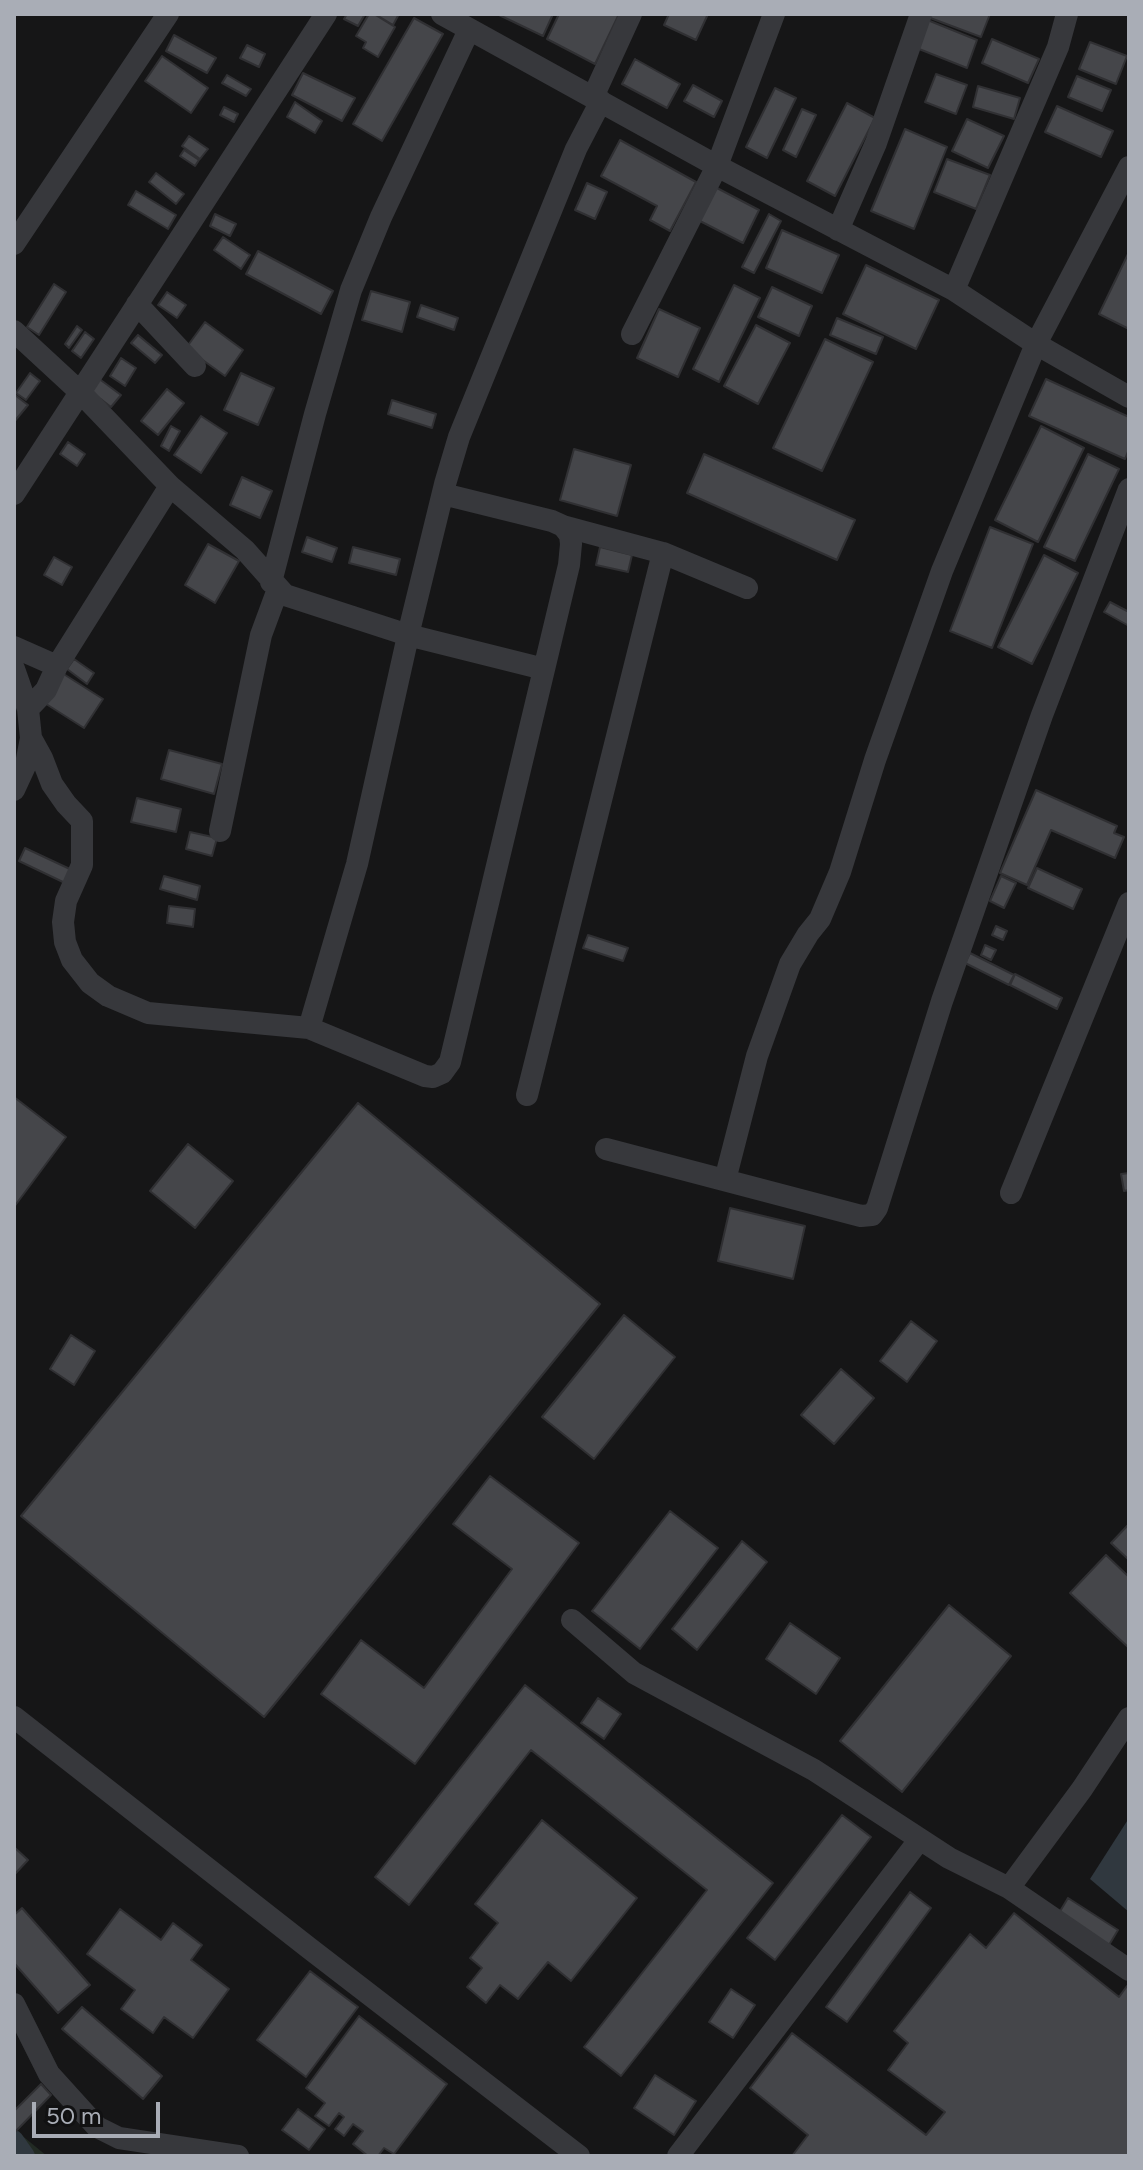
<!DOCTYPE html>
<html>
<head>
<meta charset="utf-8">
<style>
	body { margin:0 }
	#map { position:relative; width:1143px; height:2170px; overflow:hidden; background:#161617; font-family:Figtree,sans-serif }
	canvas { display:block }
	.frame { position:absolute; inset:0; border:16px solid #a9adb6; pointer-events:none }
	.scale { position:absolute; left:32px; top:2102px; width:128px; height:36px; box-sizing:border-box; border:4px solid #a9adb6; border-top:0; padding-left:10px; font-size:24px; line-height:28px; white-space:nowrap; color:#a9adb6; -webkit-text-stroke:6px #111112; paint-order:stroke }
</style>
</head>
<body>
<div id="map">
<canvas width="1143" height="2170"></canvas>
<div class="frame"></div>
<div class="scale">50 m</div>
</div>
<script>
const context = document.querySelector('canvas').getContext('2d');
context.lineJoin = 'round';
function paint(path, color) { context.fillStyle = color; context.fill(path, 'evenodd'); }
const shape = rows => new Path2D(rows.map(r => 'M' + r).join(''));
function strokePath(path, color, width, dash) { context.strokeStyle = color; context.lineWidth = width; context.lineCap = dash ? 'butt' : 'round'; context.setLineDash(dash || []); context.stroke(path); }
paint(shape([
	[14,2129,47,2156,14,2156]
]), '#222a23');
paint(shape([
	[1129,1818,1129,1912,1090,1879]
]), '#30383f');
strokePath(shape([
	[14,2139,26,2156]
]), '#30383f', 18);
const building = shape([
	[347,14,365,14,358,26,344,19,347,14],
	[369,14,374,14,395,27,378,57,363,48,366,42,356,36,369,14],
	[375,14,399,14,393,25,375,14],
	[497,14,553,14,543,36,497,14],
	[559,14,619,14,595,64,547,39,559,14],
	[669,14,708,14,696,40,664,25,669,14],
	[926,14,990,14,981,37,925,16,926,14],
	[414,18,443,34,382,141,353,124,414,18],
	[925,19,977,40,967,68,914,47,925,19],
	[174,35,216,58,207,73,166,51,174,35],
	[992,39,1039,59,1028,83,982,63,992,39],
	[1090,42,1127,56,1116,84,1079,69,1090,42],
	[247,45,265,54,259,67,240,58,247,45],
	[162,56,208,88,191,113,145,81,162,56],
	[635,59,680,84,667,108,622,84,635,59],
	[303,73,355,98,342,121,292,95,303,73],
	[936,74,967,85,956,114,925,102,936,74],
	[227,75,251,89,246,96,222,83,227,75],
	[1077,76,1111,90,1102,111,1068,97,1077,76],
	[693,85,722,101,714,117,684,101,693,85],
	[978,86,1020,98,1014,119,973,107,978,86],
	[775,88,796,98,767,158,746,147,775,88],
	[295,102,322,121,315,133,287,117,295,102],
	[847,103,875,118,835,196,807,181,847,103],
	[1057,106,1113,131,1101,157,1045,132,1057,106],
	[224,107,238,114,234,122,220,115,224,107],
	[802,109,816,115,796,157,783,150,802,109],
	[967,119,1004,136,988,168,952,151,967,119],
	[905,129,947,147,914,229,871,211,905,129],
	[189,136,208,149,200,159,182,146,189,136],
	[620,140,696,182,670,231,650,220,657,206,601,176,620,140],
	[184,150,199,160,195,166,180,156,184,150],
	[947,159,990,175,976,209,934,192,947,159],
	[156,173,184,194,176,204,149,182,156,173],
	[587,183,607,192,595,219,575,210,587,183],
	[715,187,759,210,743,243,698,220,715,187],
	[136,191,176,215,168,229,128,205,136,191],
	[215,214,236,224,230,236,210,226,215,214],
	[769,214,781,221,754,273,742,267,769,214],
	[782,230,839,255,822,293,766,268,782,230],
	[223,237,250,255,241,269,214,250,223,237],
	[258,251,333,291,321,314,246,274,258,251],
	[1129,252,1129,329,1099,314,1129,252],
	[866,265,939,300,916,349,843,314,866,265],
	[54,284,66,292,39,335,27,327,54,284],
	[734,285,760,298,719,382,693,369,734,285],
	[772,287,812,306,799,336,758,317,772,287],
	[371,291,410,302,402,332,362,320,371,291],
	[167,292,186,305,177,318,158,305,167,292],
	[421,305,458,318,454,330,417,317,421,305],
	[659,309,700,328,678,377,637,358,659,309],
	[837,318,883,337,876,354,830,335,837,318],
	[205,322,243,350,225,376,186,348,205,322],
	[756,325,790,343,758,404,724,386,756,325],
	[77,326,82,330,69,348,65,344,77,326],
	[85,332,94,339,81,358,72,351,85,332],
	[138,335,162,355,155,363,131,343,138,335],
	[825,339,873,362,822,471,773,448,825,339],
	[121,358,136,368,125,386,110,376,121,358],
	[30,373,40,381,26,400,16,393,30,373],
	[241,373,274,388,258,425,224,410,241,373],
	[98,378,121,395,111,407,89,390,98,378],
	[1046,379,1129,417,1129,449,1125,459,1029,416,1046,379],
	[167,389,184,403,158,435,141,421,167,389],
	[15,395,28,405,14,422,14,396,15,395],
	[392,400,436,414,432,428,388,414,392,400],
	[201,416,227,433,201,473,174,455,201,416],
	[171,426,180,431,169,451,161,446,171,426],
	[1041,426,1084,448,1038,542,995,520,1041,426],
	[68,442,85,454,77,466,60,454,68,442],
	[574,449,631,465,617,516,560,500,574,449],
	[704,454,855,520,837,560,687,493,704,454],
	[1088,454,1119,469,1075,561,1044,547,1088,454],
	[242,477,272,491,260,518,230,505,242,477],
	[990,527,1033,544,992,648,950,631,990,527],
	[307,537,337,548,332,562,302,552,307,537],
	[208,544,239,561,215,603,185,585,208,544],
	[353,547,400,559,396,575,349,563,353,547],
	[600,547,632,555,628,572,596,565,600,547],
	[1044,555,1078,573,1032,664,998,647,1044,555],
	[54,557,72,567,62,585,44,575,54,557],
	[1110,602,1129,612,1129,626,1104,612,1110,602],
	[74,659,94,673,87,684,67,669,74,659],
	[62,673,103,699,84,728,43,702,62,673],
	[169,750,222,764,214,794,161,779,169,750],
	[1036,790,1117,826,1114,833,1124,837,1115,858,1051,830,1027,885,1000,873,1036,790],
	[137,798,181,809,176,832,131,822,137,798],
	[190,832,217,838,212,856,186,849,190,832],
	[25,848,72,870,65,883,19,861,25,848],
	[1037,868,1082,889,1073,909,1028,888,1037,868],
	[164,876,200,886,197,900,160,889,164,876],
	[1001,876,1016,883,1004,908,990,901,1001,876],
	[169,906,195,909,193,927,167,923,169,906],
	[996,926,1007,931,1003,940,992,935,996,926],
	[588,935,628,948,623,961,583,948,588,935],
	[985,945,996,950,991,960,981,955,985,945],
	[970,953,1014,975,1009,985,965,963,970,953],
	[1015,974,1062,998,1057,1009,1010,985,1015,974],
	[14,1097,66,1137,14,1207,14,1097],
	[358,1103,600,1304,264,1717,21,1516,358,1103],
	[188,1144,233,1181,195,1228,150,1191,188,1144],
	[1129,1173,1129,1190,1124,1191,1121,1174,1129,1173],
	[730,1208,805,1226,793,1279,718,1261,730,1208],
	[624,1315,675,1357,594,1459,542,1417,624,1315],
	[911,1321,937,1341,907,1382,880,1361,911,1321],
	[71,1335,95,1351,74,1385,50,1369,71,1335],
	[841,1369,874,1398,834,1444,801,1415,841,1369],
	[490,1476,579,1543,415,1764,321,1694,361,1640,424,1688,512,1569,453,1524,490,1476],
	[670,1511,718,1548,640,1649,592,1611,670,1511],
	[1129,1524,1129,1560,1111,1543,1129,1524],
	[742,1541,767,1562,697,1650,672,1629,742,1541],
	[1106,1555,1129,1577,1129,1648,1070,1593,1106,1555],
	[949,1605,1011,1656,902,1792,840,1741,949,1605],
	[790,1623,840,1658,816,1694,766,1659,790,1623],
	[525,1685,773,1883,621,2076,584,2047,707,1890,531,1750,409,1905,375,1877,525,1685],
	[598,1698,621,1714,604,1739,581,1723,598,1698],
	[842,1815,871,1837,775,1960,747,1938,842,1815],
	[542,1820,637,1898,571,1981,548,1962,518,1999,500,1985,486,2003,467,1987,482,1968,470,1958,498,1923,475,1904,542,1820],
	[14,1847,28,1860,14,1875,14,1847],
	[910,1892,931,1908,847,2022,826,2007,910,1892],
	[1068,1898,1118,1930,1109,1945,1059,1913,1068,1898],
	[22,1908,90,1985,58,2013,14,1963,14,1915,22,1908],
	[120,1909,161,1940,173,1923,202,1945,191,1960,229,1989,193,2038,164,2017,153,2033,121,2009,135,1990,87,1954,120,1909],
	[1014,1913,1119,1997,1127,1986,1129,1988,1129,2156,792,2156,808,2135,750,2088,792,2033,926,2135,945,2112,888,2070,908,2043,894,2031,970,1934,986,1948,1014,1913],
	[310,1971,358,2007,306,2077,257,2040,310,1971],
	[731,1989,755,2005,733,2038,709,2022,731,1989],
	[82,2007,162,2076,143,2099,62,2029,82,2007],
	[359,2016,447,2084,394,2154,384,2148,378,2156,368,2156,353,2144,363,2131,353,2124,344,2136,335,2129,344,2117,339,2113,329,2126,315,2116,325,2103,306,2088,359,2016],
	[655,2075,696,2101,674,2135,634,2108,655,2075],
	[41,2084,51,2095,14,2133,14,2111,41,2084],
	[298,2109,325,2129,309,2150,282,2130,298,2109]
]);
paint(building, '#45464a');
strokePath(building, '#303033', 2);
strokePath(shape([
	[442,14,717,166,954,290,1036,344,1129,397],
	[593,97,631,14],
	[838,230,876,143,921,14],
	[14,244,168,14],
	[954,290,1058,47,1067,14],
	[137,304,195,366],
	[14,331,80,392,170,486,245,550,285,595,408,635,544,669],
	[632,334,717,166,774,14],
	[14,494,326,14],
	[563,526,663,553,747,588],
	[271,582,315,414,351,290,381,217,469,30],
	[14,647,57,666],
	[14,669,28,709],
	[31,738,42,758,52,784,66,804,82,821,82,865,66,901,63,922,65,942,72,960,90,983,108,996,148,1013,309,1028,357,864,410,627,445,484,459,437,576,149,601,101],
	[14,790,26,764,31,738,28,709,46,690,57,666,170,486],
	[220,831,261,635,278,589],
	[309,1028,425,1076,433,1077,442,1073,450,1062,569,565,571,544,570,535,563,526,552,521,443,494],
	[527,1095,663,553],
	[606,1149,861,1216,872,1215,877,1208,942,1001,1042,715,1129,489],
	[725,1180,757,1056,790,964,808,934,820,919,840,872,875,760,942,571,1036,344,1129,167],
	[1011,1193,1129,903],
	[572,1620,634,1673,814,1770,949,1858,1009,1888,1129,1970],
	[14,1717,309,1948,579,2156],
	[1009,1888,1082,1789,1129,1718],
	[14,2004,49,2074,97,2127,119,2138,238,2156],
	[678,2156,920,1839]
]), '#37383c', 22);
</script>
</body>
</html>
